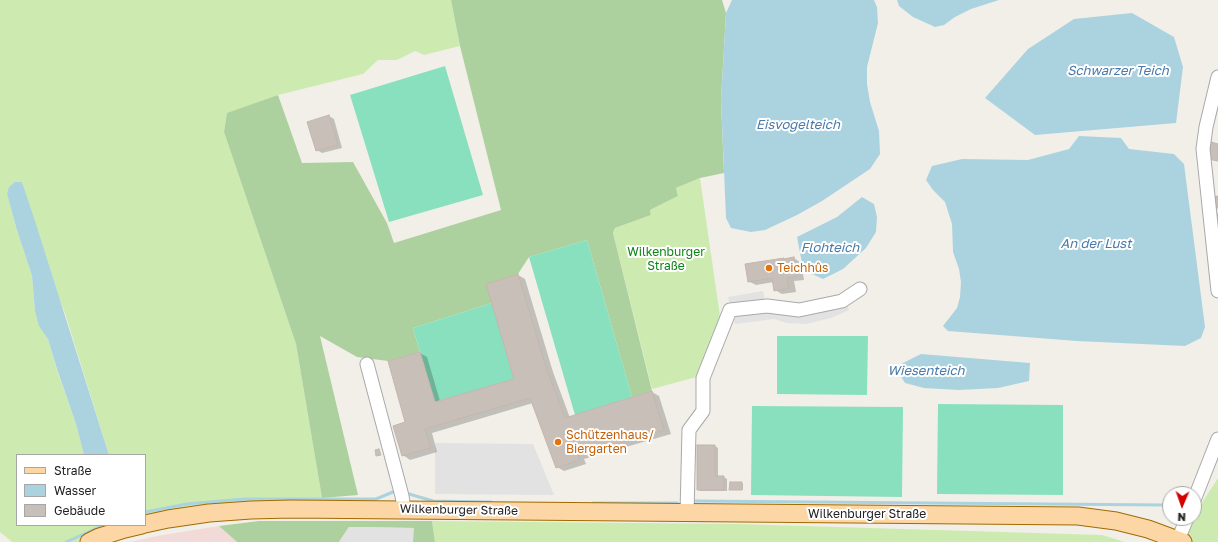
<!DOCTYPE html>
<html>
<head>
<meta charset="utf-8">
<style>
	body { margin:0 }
	#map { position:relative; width:1218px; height:542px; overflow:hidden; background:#f2efe9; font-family:"Golos Text",sans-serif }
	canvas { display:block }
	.legend { position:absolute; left:16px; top:454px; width:130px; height:72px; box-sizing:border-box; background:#fff; border:1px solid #a7a7a7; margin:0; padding:5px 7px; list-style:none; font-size:12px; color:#222 }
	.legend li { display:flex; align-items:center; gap:8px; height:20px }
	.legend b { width:20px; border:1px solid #a7a7a7 }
	.north { position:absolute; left:1162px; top:486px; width:40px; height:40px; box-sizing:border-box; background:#fff; border:1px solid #a7a7a7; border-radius:50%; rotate:182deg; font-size:11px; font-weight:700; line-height:16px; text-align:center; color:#222 }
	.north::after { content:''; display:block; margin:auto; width:14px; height:18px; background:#d40000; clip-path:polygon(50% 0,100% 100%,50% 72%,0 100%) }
</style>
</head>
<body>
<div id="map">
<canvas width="1218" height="542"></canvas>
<ul class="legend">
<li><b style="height:5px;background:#fcd6a4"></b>Straße</li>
<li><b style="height:11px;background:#aad3df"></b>Wasser</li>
<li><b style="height:11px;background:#c7bfb8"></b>Gebäude</li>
</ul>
<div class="north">N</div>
</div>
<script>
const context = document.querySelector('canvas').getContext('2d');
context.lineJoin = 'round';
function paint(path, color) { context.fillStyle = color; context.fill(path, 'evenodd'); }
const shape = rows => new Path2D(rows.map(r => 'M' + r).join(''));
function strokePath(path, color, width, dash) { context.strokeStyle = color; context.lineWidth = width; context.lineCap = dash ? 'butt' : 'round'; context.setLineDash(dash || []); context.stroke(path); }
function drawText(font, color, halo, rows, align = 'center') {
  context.font = font + ' "Golos Text",sans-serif'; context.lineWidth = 4; context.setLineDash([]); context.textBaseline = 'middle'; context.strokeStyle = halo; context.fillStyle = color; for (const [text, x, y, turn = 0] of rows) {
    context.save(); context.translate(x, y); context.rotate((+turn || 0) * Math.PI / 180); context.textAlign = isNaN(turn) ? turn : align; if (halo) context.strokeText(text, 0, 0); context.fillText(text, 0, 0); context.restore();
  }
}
paint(shape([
	[219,526,237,542,130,542,157,536]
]), '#f2dad9');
paint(shape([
	[0,0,451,0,460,46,424,55,415,51,397,60,378,60,363,74,278,95,227,114,224,132,296,344,322,498,322,509,145,524,145,455,109,455,65,313,59,298,22,182,7,194,16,227,32,276,35,311,40,326,48,339,56,367,76,424,84,455,17,455,17,525,142,525,89,542,12,542,0,532],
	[700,178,721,323,700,376,652,389,613,233,615,228,651,215,650,210,678,196,676,188],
	[1218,478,1218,542,1177,542,1192,518,1194,518,1194,515],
	[432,521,738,524,1102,535,1125,542,435,542]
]), '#cdebb0');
paint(shape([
	[451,0,722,0,726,13,721,100,724,173,700,178,676,188,678,196,650,210,651,215,615,228,613,233,652,391,632,397,587,240,529,257,518,274,487,284,492,303,413,328,420,352,388,361,357,357,320,336,358,495,322,498,296,344,224,132,227,113,278,95,302,163,353,162,387,223,394,243,501,210,460,46],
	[259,521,432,521,435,542,413,542,413,528,349,527,339,542,237,542,219,526]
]), '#add19e');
paint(shape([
	[445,66,483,195,389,222,350,95],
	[587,240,632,397,575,415,529,257],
	[492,303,514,379,435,402,413,328],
	[777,336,868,336,867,395,777,394],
	[938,404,1063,405,1063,495,937,494],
	[752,406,903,407,902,497,751,495]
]), '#88e0be');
paint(shape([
	[763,291,765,302,801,304,844,294,849,310,831,318,806,324,787,323,774,319,735,324,728,297],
	[435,443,533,444,554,495,435,494],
	[349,527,414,528,413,542,339,542]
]), '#e2e2e2');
paint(shape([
	[732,0,874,0,877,7,878,23,867,67,867,84,870,102,879,131,880,154,870,169,822,201,797,215,765,230,751,232,731,228,726,218,721,100,726,13],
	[897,0,999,0,971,9,955,17,944,25,935,27,913,17,899,6],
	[1132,13,1174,37,1183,67,1176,123,1035,135,985,98,1028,49,1074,19],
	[1079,136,1121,138,1129,149,1174,154,1184,164,1205,327,1201,338,1185,346,1077,341,948,331,943,326,957,308,960,297,961,282,959,269,953,252,952,224,945,202,933,190,926,180,932,166,962,159,1028,160,1069,149],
	[15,182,22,182,35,221,109,455,84,455,76,424,56,366,48,339,39,326,35,311,32,276,16,227,7,194,9,187],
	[862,197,874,204,877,217,876,232,866,248,843,269,823,279,810,273,802,263,797,237,837,217],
	[921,354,1030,363,1029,381,998,388,959,390,924,388,905,383,895,367]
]), '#aad3df');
paint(shape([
	[329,116,334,119,342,148,322,153,317,150],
	[1215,213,1218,213,1218,235],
	[794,258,801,263,804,280,794,281,796,292,782,294,775,290,774,282,756,285,748,281,746,265,784,259,786,260],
	[518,275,525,279,553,372,570,418,652,392,659,396,671,434,584,459,586,464,564,471,557,467,533,403,432,433,437,452,410,460,403,455,407,423,420,353,427,357,440,401,515,379],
	[715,446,718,448,718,477,723,477,727,479,727,491,701,491,698,490],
	[742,483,743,484,743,490,730,489]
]), '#0003');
strokePath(shape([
	[409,494,433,501,491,502],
	[694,501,1164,505],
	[593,503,677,503],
	[145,512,187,504,244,499,376,499,393,492],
	[66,542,104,525]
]), '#aad3df', 3);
const building = shape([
	[329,115,338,145,316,151,307,122,329,115],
	[1211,142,1218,144,1218,161,1208,159,1211,142],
	[1218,196,1218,208,1215,208,1214,197,1218,196],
	[794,257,797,276,787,278,789,288,774,291,772,278,748,282,745,264,784,258,784,259,794,257],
	[518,274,546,367,565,418,652,391,664,430,578,455,579,460,556,468,530,398,425,429,431,448,402,456,393,426,405,422,388,361,420,352,435,402,514,379,486,284,518,274],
	[697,445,715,445,715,476,724,476,724,490,697,490,697,445],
	[379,449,381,455,376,456,375,450,379,449],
	[730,482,742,482,742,490,729,490,730,482]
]);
paint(building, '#c7bfb8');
strokePath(building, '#c4b6ab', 1);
const minor = shape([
	[1218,77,1206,127,1203,149,1218,291],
	[367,364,402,496,404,509],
	[1194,500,1218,439],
	[687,513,689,430,703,411,703,378,730,310,767,306,799,310,842,301,860,289],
	[1178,540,1187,518]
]);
const major = shape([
	[145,524,168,519,209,513,251,510,291,509,1078,516,1116,521,1148,529,1183,542],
	[89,542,99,537,125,529,142,525]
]);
strokePath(minor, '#a9a9a9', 15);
strokePath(major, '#a06b00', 19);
strokePath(minor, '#fff', 13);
strokePath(major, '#fcd6a4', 17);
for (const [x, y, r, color] of [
	[769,268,4,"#e8710a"],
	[558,442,4,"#e8710a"]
]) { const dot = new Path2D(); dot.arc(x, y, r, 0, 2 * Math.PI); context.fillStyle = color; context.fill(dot); strokePath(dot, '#fff', 1.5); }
drawText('12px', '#0c8416', '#fff', [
	["Wilkenburger",666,252],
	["Straße",666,266]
]);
drawText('12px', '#c56008', '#fff', [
	["Teichhûs",777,268],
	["Schützenhaus/",566,435],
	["Biergarten",566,449]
], 'left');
drawText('12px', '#222', '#fff', [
	["Wilkenburger Straße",459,510,1],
	["Wilkenburger Straße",867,514]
]);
drawText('italic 13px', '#4a7aab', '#fff', [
	["Schwarzer Teich",1118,71],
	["Eisvogelteich",798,125],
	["An der Lust",1096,244],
	["Flohteich",830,248],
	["Wiesenteich",926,371]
]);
</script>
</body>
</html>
